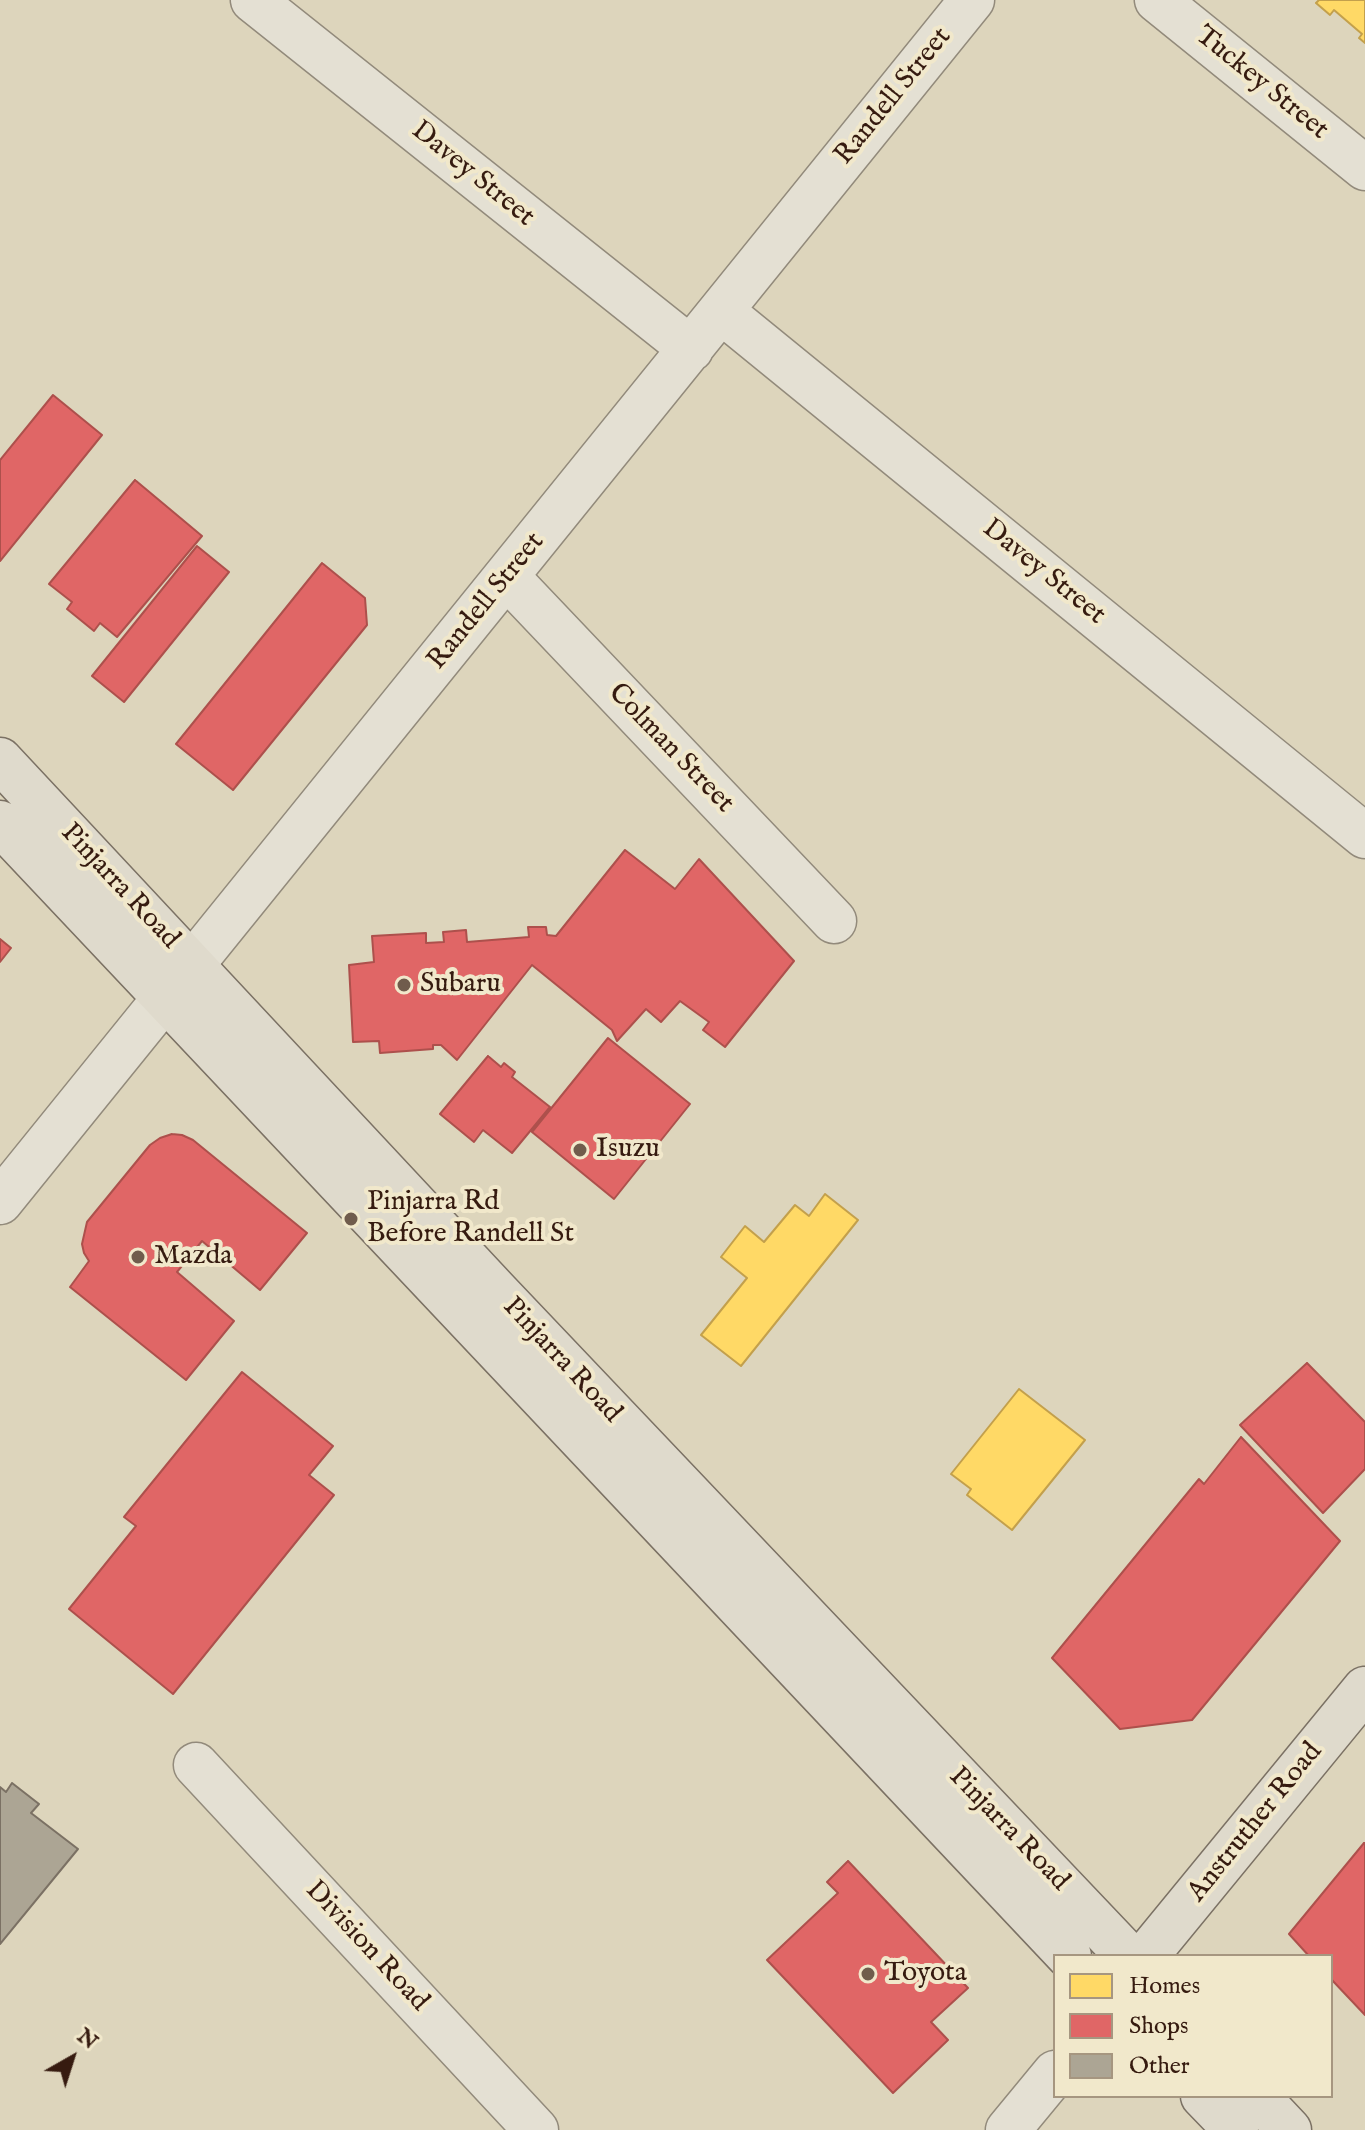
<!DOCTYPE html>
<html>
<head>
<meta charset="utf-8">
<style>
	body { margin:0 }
	#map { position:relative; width:1365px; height:2130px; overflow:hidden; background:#ddd5bc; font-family:"IM FELL English",serif }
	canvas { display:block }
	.legend { position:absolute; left:1053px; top:1954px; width:280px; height:144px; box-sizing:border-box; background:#f1e8cb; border:2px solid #a69680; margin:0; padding:10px 14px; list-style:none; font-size:24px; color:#361b10 }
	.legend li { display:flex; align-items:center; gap:16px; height:40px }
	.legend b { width:40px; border:2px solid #a69680 }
	.north { position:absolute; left:32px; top:2018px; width:80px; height:80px; -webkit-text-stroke:6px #f1e8cb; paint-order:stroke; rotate:39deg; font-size:22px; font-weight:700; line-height:32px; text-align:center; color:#361b10 }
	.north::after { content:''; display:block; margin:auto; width:28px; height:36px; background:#361b10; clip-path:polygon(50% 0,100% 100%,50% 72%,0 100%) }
</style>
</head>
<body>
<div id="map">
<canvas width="1365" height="2130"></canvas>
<ul class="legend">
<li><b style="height:22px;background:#ffd966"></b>Homes</li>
<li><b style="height:22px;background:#e06666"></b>Shops</li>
<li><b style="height:22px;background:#aca594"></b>Other</li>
</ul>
<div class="north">N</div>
</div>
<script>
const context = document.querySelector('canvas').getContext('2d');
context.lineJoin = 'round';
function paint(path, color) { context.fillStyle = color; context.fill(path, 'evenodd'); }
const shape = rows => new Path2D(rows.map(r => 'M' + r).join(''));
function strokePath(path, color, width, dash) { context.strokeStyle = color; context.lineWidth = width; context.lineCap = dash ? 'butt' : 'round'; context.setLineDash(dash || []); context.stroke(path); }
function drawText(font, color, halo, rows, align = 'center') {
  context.font = font + ' "IM FELL English",serif'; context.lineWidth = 8; context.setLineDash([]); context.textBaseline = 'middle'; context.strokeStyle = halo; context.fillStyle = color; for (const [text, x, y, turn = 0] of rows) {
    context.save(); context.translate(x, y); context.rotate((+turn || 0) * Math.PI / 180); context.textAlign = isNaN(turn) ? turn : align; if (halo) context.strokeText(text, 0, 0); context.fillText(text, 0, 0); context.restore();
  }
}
const homes = shape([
	[1319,0,1365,0,1365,43,1359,38,1362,34,1334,10,1330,15,1316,3,1319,0],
	[825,1194,858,1220,741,1366,701,1335,747,1278,721,1257,745,1226,764,1242,795,1205,809,1216,825,1194],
	[1019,1389,1085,1440,1012,1530,967,1495,971,1489,951,1474,1019,1389]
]);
paint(homes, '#ffd966');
strokePath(homes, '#c3a04c', 2);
const shops = shape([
	[53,395,102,435,0,561,0,460,53,395],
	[135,480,202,536,117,637,100,623,94,631,67,609,72,602,49,584,135,480],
	[197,546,229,572,124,702,92,676,197,546],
	[322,563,365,598,367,625,233,790,176,744,322,563],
	[625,850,675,889,699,859,794,961,725,1047,703,1030,709,1022,680,1001,661,1022,646,1009,617,1041,612,1030,532,965,457,1060,441,1045,433,1045,433,1049,380,1053,379,1041,353,1042,349,965,374,962,372,936,426,933,426,943,444,942,443,932,466,930,467,942,529,937,528,927,546,927,547,935,556,936,625,850],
	[0,939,11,948,0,962,0,939],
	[608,1038,690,1104,614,1199,532,1132,608,1038],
	[488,1056,501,1067,504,1063,515,1072,512,1077,550,1107,512,1153,483,1130,474,1142,440,1114,488,1056],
	[172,1134,182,1135,193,1140,307,1233,260,1290,202,1241,177,1272,234,1321,186,1380,70,1287,89,1261,84,1253,82,1244,87,1222,150,1145,160,1138,172,1134],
	[1307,1363,1365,1422,1365,1469,1323,1513,1240,1425,1307,1363],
	[242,1372,333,1446,309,1475,334,1495,173,1694,69,1609,136,1526,124,1517,242,1372],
	[1241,1437,1340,1541,1192,1720,1120,1729,1052,1658,1199,1479,1204,1484,1241,1437],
	[1364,1843,1365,1843,1365,2015,1331,1979,1331,1956,1309,1956,1289,1934,1364,1843],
	[848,1861,968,1988,931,2022,948,2040,893,2093,767,1960,838,1893,827,1882,848,1861]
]);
paint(shops, '#e06666');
strokePath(shops, '#ad504c', 2);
const building = shape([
	[12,1783,39,1804,31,1813,78,1849,0,1944,0,1787,6,1792,12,1783]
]);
paint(building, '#aca594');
strokePath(building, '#7b7164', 2);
const minor = shape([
	[253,0,691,349],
	[1157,0,1365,168],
	[721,311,1365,836],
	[507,577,834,921],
	[0,1202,972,0],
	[196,1765,536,2130],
	[1008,2130,1055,2073]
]);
const major = shape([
	[0,760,496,1291,1128,1956],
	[0,823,1069,1956],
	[1146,1956,1365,1689],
	[1203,2096,1236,2130],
	[1257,2096,1289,2130]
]);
strokePath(minor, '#928a7b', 47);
strokePath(major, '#7b7164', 47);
strokePath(minor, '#e4e0d3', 44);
strokePath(major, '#dfdacc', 44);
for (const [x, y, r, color] of [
	[404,985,8,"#705c4c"],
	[580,1150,8,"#705c4c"],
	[351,1219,8,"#705c4c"],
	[138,1257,8,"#705c4c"],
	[868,1974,8,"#705c4c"]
]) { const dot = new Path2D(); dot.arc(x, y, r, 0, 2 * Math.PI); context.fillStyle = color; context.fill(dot); strokePath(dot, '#f1e8cb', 3); }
drawText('28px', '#361b10', '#f1e8cb', [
	["Tuckey Street",1261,84,39],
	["Randell Street",894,97,-51],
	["Davey Street",472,175,39],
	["Davey Street",1043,573,39],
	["Randell Street",487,602,-51],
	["Colman Street",670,749,46],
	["Pinjarra Road",119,887,47],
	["Pinjarra Road",561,1361,47],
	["Anstruther Road",1256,1823,-51],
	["Pinjarra Road",1008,1830,46],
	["Division Road",366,1947,47]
]);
drawText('28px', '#361b10', '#f1e8cb', [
	["Subaru",420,985],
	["Isuzu",596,1150],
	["Pinjarra Rd",367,1203],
	["Before Randell St",367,1235],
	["Mazda",154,1257],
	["Toyota",884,1974]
], 'left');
</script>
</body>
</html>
